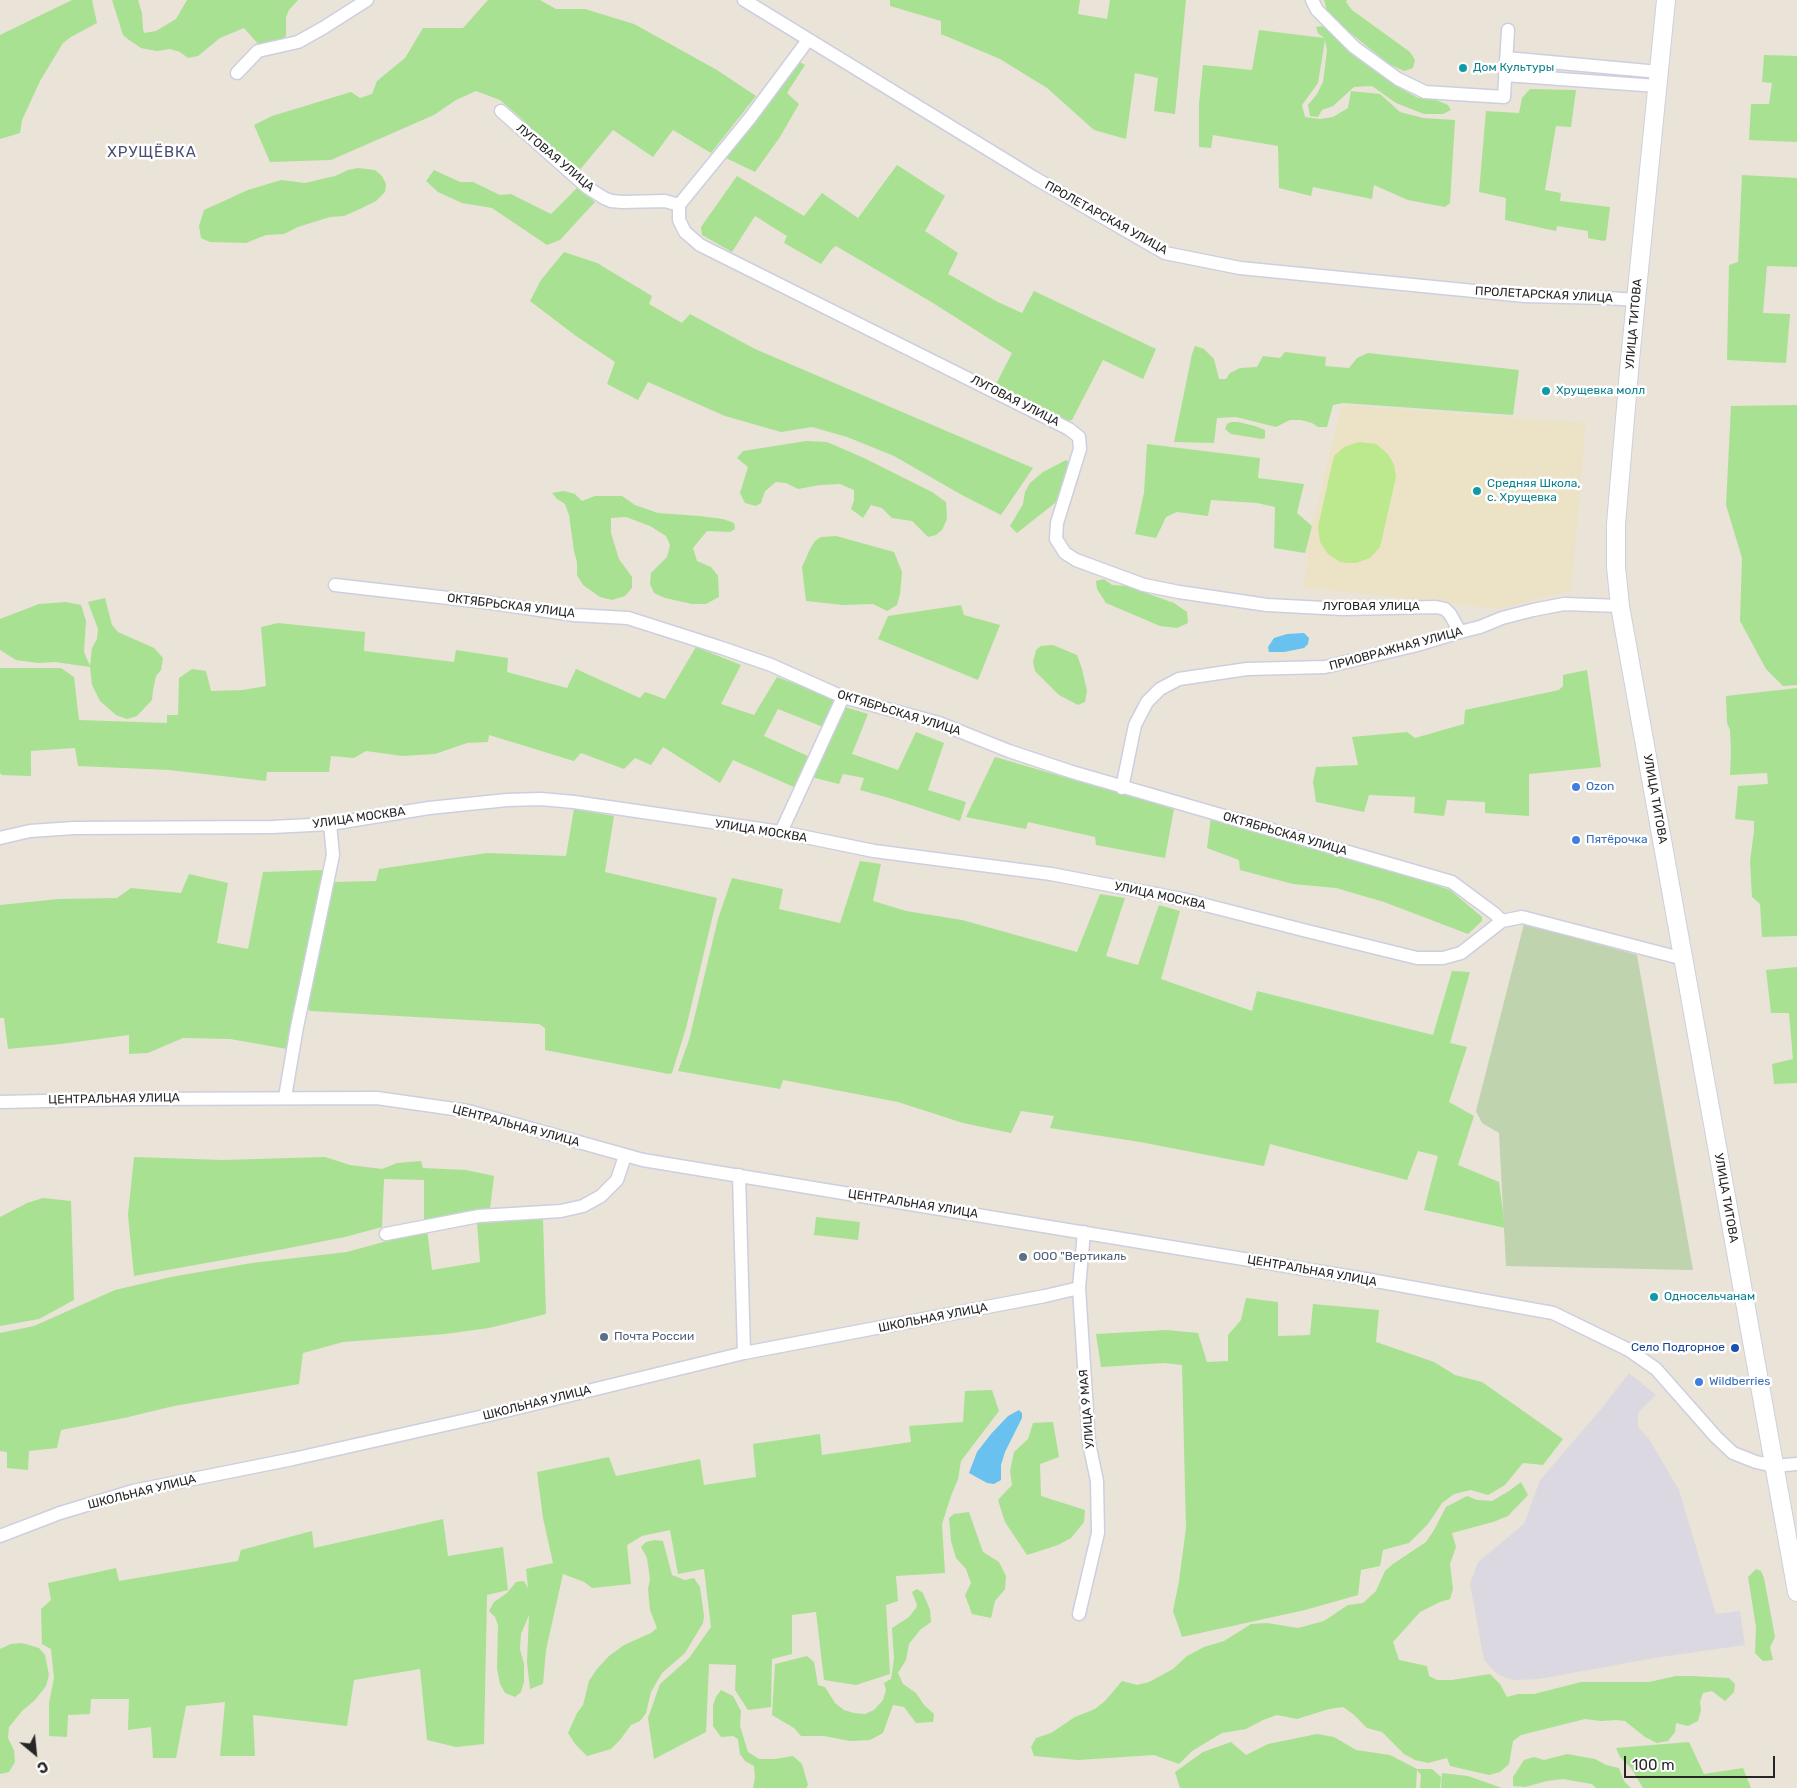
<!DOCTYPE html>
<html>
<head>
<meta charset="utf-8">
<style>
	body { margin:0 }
	#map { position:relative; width:1797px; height:1788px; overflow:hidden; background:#eae3d7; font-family:Rubik,sans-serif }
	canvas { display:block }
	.north { position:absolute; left:10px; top:1728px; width:50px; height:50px; -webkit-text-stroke:4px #fff; paint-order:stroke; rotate:152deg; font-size:14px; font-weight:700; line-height:20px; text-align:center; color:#262626 }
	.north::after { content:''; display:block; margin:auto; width:18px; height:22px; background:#262626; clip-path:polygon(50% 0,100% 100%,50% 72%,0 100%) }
	.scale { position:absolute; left:1624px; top:1756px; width:151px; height:22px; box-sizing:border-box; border:2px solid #262626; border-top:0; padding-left:6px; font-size:15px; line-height:18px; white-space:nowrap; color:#262626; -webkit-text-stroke:4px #fff; paint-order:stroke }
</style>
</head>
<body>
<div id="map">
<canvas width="1797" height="1788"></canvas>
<div class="north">С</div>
<div class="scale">100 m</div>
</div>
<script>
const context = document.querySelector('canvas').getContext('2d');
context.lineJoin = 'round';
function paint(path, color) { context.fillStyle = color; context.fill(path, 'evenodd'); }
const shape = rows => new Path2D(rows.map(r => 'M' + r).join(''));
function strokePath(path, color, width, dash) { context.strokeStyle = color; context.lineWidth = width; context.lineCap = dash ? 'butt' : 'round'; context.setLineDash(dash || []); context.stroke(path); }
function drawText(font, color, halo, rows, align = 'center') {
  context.font = font + ' Rubik,sans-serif'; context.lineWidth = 5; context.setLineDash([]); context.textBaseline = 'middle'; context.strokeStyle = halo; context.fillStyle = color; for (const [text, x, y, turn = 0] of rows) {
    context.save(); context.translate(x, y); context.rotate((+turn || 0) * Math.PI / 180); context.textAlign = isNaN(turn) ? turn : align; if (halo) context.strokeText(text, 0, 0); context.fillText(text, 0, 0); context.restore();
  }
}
paint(shape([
	[1629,1373,1656,1395,1638,1413,1638,1427,1649,1439,1679,1490,1716,1614,1740,1611,1745,1645,1654,1658,1539,1679,1513,1680,1498,1675,1484,1660,1470,1584,1478,1562,1524,1524,1540,1480,1602,1408]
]), '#dcd8e1');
paint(shape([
	[1342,405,1586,423,1571,590,1499,609,1303,587,1309,555,1305,553]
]), '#ece2c6');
paint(shape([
	[72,0,92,0,97,23,71,37,63,43,40,81,22,120,20,133,0,139,0,35],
	[112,0,138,0,142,13,143,29,144,33,156,31,176,19,187,0,298,0,289,10,286,17,286,36,282,41,259,45,244,28,220,38,198,56,188,58,180,52,170,49,157,51,141,48,129,40,123,35],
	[488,0,540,0,556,9,585,9,634,24,717,70,756,96,711,153,673,130,653,157,613,130,578,172,550,148,522,119,500,100,476,91,456,100,434,115,331,160,270,162,254,125,272,116,351,92,360,98,372,94,377,81,405,58,423,28,463,28],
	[890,0,1080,0,1078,14,1107,19,1110,0,1186,0,1175,114,1154,111,1158,78,1135,73,1126,139,1094,130,1047,88,1000,59,941,34,941,21,890,6],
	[1324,0,1347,0,1346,2,1352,10,1410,52,1415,60,1413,68,1404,71,1389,64,1328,15],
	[1323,26,1361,61,1396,86,1418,98,1434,99,1448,105,1451,110,1443,114,1424,114,1396,103,1372,86,1354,87,1333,106,1322,110,1318,117,1310,116,1308,105,1317,94,1323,82,1327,50,1325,40,1318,83,1302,105,1305,117,1320,119,1333,117,1348,108,1351,91,1380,94,1400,112,1423,118,1455,120,1450,203,1445,207,1408,200,1374,185,1372,199,1313,187,1311,196,1279,188,1278,146,1213,135,1211,148,1199,147,1199,104,1203,65,1252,70,1259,30,1324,38,1318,33,1316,27],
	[1764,55,1797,56,1797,142,1749,140,1751,104,1769,104,1772,83,1762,82],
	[798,61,805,65,787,93,799,104,780,137,755,172,726,158],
	[1530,89,1576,90,1571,127,1556,126,1545,190,1561,193,1560,201,1610,207,1606,240,1603,241,1588,238,1588,231,1557,226,1556,231,1505,220,1506,198,1479,192,1486,111,1519,113,1522,98],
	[897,165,945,196,925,231,958,253,948,274,998,302,1022,313,1034,291,1156,349,1143,379,1103,360,1072,420,1065,422,995,386,1012,353,933,303,836,246,832,249,821,264,784,243,787,236,755,216,732,252,702,235,701,227,737,176,804,216,822,193,858,218],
	[358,168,375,170,382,176,386,184,385,192,376,201,362,208,344,216,330,217,298,227,284,234,266,235,246,243,210,242,201,238,199,226,204,210,248,190,281,180,305,183,335,176,348,170],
	[434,170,460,182,473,182,500,195,511,194,551,214,577,188,595,202,560,240,547,245,492,208,462,203,438,192,426,181],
	[1742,175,1797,178,1797,267,1767,266,1763,313,1790,314,1786,363,1727,360,1729,265,1738,262],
	[564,252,597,263,652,296,649,304,682,323,690,314,755,349,1033,468,1001,515,960,494,894,456,847,437,812,427,781,432,725,416,648,382,638,400,607,384,615,362,576,336,530,301,541,280],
	[1195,346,1204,349,1214,359,1219,379,1226,379,1230,373,1240,368,1257,367,1263,356,1280,358,1285,352,1326,357,1325,366,1349,368,1357,358,1368,353,1519,370,1513,415,1343,403,1333,405,1327,427,1318,427,1312,423,1301,420,1290,420,1276,427,1236,417,1217,418,1214,443,1174,442,1192,354],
	[1797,405,1797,685,1783,686,1766,669,1740,621,1742,558,1726,505,1731,406],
	[1231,422,1238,422,1255,426,1265,430,1265,438,1262,439,1231,434,1225,429,1227,424],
	[806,441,827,442,864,458,932,492,946,502,947,519,942,530,936,535,928,537,912,521,892,518,882,508,871,505,863,518,851,509,854,500,854,490,840,484,820,485,798,489,786,483,776,482,765,491,761,503,756,506,745,503,740,493,748,467,737,458,743,451],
	[1147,444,1260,458,1258,478,1304,484,1297,513,1312,526,1305,553,1274,548,1275,507,1257,503,1211,500,1208,516,1177,512,1166,517,1156,538,1135,534,1144,493],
	[1066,460,1070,463,1062,492,1055,503,1017,533,1010,526,1023,504,1025,492,1030,483,1043,472],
	[564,491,575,494,582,501,595,496,622,496,635,505,658,513,699,516,723,519,734,523,735,529,730,532,707,531,693,548,697,561,711,567,718,576,719,597,706,604,692,604,665,598,654,593,650,584,651,573,667,557,670,545,666,536,650,526,626,517,611,518,611,533,619,559,632,577,632,588,625,596,612,600,600,597,583,585,577,575,577,562,574,551,569,515,565,504,557,499,552,493],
	[836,536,894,552,902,572,900,594,897,605,887,611,873,604,843,605,806,601,802,567,810,549,815,541,821,537],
	[1104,579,1112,585,1126,586,1174,603,1187,612,1188,623,1177,628,1160,626,1106,603,1097,589,1096,581],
	[105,598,112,625,118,632,154,648,163,658,161,670,156,676,153,690,152,700,137,716,127,719,116,715,100,701,92,685,90,667,55,662,38,663,16,660,0,650,0,619,39,604,66,602,81,605,86,621,84,652,90,666,92,648,97,639,98,629,88,602],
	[961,605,964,615,1000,625,978,680,878,639,888,616],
	[278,623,365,632,364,651,454,662,456,650,508,658,507,672,567,688,576,669,640,698,645,692,665,699,696,647,741,665,721,704,754,715,777,677,836,699,823,727,778,709,764,736,810,757,796,788,733,760,720,783,663,747,651,765,635,758,624,769,581,753,574,761,489,735,488,742,467,743,435,754,402,756,366,751,354,758,331,756,329,772,267,772,266,781,169,770,78,766,75,748,31,751,31,776,2,775,0,773,0,668,61,668,74,677,79,720,167,723,167,715,178,715,179,678,192,669,206,671,211,691,243,690,266,686,261,627],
	[1053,645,1077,655,1082,669,1087,691,1085,702,1078,705,1059,695,1035,671,1033,662,1036,650,1041,646],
	[1587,670,1601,767,1529,774,1529,816,1485,813,1485,802,1447,800,1444,816,1414,813,1415,797,1369,795,1364,812,1316,802,1313,782,1316,767,1358,765,1352,737,1407,732,1415,738,1464,724,1465,710,1559,690,1563,686,1563,675],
	[1797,688,1797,936,1762,937,1760,904,1752,897,1750,861,1754,831,1754,821,1735,819,1738,786,1768,784,1767,773,1730,775,1731,752,1730,730,1727,723,1726,696],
	[845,707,868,714,852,754,898,770,916,732,944,743,928,790,966,802,960,821,889,798,860,790,864,778,843,774,839,784,811,777],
	[995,757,1174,809,1165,858,1096,845,1095,837,1028,822,1026,829,966,817],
	[574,809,614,816,605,872,717,898,686,1028,672,1073,669,1074,545,1050,545,1028,539,1024,310,1011,307,1008,334,882,376,881,379,869,487,853,566,856],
	[1211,817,1406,875,1450,890,1482,917,1482,921,1468,934,1384,902,1336,888,1293,884,1240,870,1239,860,1207,848],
	[860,861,881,864,873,901,906,911,962,920,1077,952,1100,894,1125,898,1106,956,1138,965,1159,905,1180,911,1161,979,1252,1011,1257,991,1433,1035,1452,971,1470,972,1450,1043,1467,1047,1449,1102,1474,1116,1458,1165,1499,1182,1505,1228,1424,1210,1438,1156,1418,1151,1407,1180,1270,1144,1264,1166,1140,1142,1050,1128,1054,1116,1021,1111,1011,1133,963,1123,898,1102,783,1080,780,1089,678,1071,689,1040,718,919,732,878,783,889,779,909,840,923],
	[324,870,296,999,287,1049,230,1039,183,1038,148,1053,129,1054,129,1035,61,1044,8,1049,4,1018,0,1018,0,905,59,899,117,898,131,888,181,893,189,874,228,883,217,943,248,949,263,872],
	[1797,967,1797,1083,1774,1084,1772,1064,1793,1059,1789,1013,1771,1013,1766,970],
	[134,1157,223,1160,325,1157,350,1165,382,1169,397,1163,421,1161,423,1168,466,1170,494,1176,490,1209,465,1211,424,1221,424,1180,384,1179,382,1227,345,1237,284,1249,134,1276,128,1215],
	[43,1198,71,1201,74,1300,39,1319,0,1326,0,1217,27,1203],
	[816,1217,860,1222,858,1240,814,1235],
	[543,1219,546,1314,489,1328,445,1334,343,1342,303,1353,299,1384,174,1406,124,1418,61,1430,57,1448,29,1451,28,1470,7,1468,7,1452,0,1451,0,1333,34,1326,115,1290,171,1277,252,1263,347,1252,427,1230,432,1270,480,1262,477,1222],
	[1246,1298,1278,1302,1278,1336,1310,1335,1313,1304,1379,1310,1376,1342,1434,1362,1455,1375,1482,1382,1563,1439,1543,1465,1523,1463,1505,1485,1488,1495,1471,1490,1454,1494,1442,1503,1428,1524,1409,1543,1383,1550,1380,1566,1361,1570,1358,1595,1305,1610,1182,1637,1173,1611,1179,1581,1186,1528,1182,1365,1164,1363,1101,1367,1096,1334,1166,1330,1198,1333,1207,1362,1228,1361,1228,1335,1241,1320],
	[992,1390,999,1411,961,1461,958,1479,951,1496,942,1524,945,1573,896,1576,898,1601,886,1605,890,1674,856,1685,824,1680,816,1612,792,1615,792,1654,772,1659,771,1707,748,1710,735,1690,736,1665,709,1664,706,1732,654,1759,648,1718,660,1684,689,1658,711,1627,704,1569,678,1574,670,1530,642,1536,627,1545,631,1584,592,1588,584,1582,563,1574,546,1650,543,1684,530,1689,527,1662,529,1615,521,1634,520,1649,524,1664,524,1682,521,1692,515,1697,505,1693,500,1684,497,1669,498,1625,495,1617,489,1611,494,1602,507,1593,516,1582,524,1581,528,1588,526,1569,553,1563,543,1518,537,1472,609,1457,616,1476,700,1459,704,1485,756,1477,753,1444,820,1434,822,1455,911,1442,909,1426,963,1422,965,1391],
	[1053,1422,1059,1457,1040,1464,1041,1496,1085,1510,1084,1522,1071,1538,1058,1545,1027,1555,1005,1522,998,1500,1012,1485,1010,1471,1014,1452,1028,1439,1033,1423],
	[1521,1482,1528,1495,1508,1516,1493,1522,1452,1533,1456,1547,1450,1564,1453,1589,1450,1599,1440,1602,1420,1612,1393,1642,1399,1660,1427,1666,1429,1676,1437,1680,1452,1680,1490,1674,1500,1684,1507,1697,1518,1694,1534,1694,1581,1682,1649,1682,1676,1676,1691,1676,1729,1678,1735,1684,1734,1692,1725,1701,1712,1691,1703,1693,1700,1702,1701,1710,1698,1721,1688,1726,1676,1723,1675,1732,1668,1741,1657,1743,1645,1737,1625,1721,1616,1720,1601,1721,1585,1719,1521,1735,1513,1741,1509,1764,1500,1772,1489,1775,1450,1766,1447,1758,1428,1763,1415,1760,1404,1754,1382,1732,1367,1728,1353,1714,1343,1707,1329,1709,1297,1719,1277,1715,1263,1720,1246,1729,1222,1733,1192,1751,1179,1764,1154,1755,1078,1760,1034,1756,1031,1747,1036,1738,1051,1733,1075,1717,1095,1709,1105,1701,1122,1681,1137,1685,1149,1682,1173,1669,1187,1656,1204,1647,1224,1641,1251,1624,1267,1623,1298,1628,1324,1621,1348,1605,1363,1603,1376,1591,1385,1571,1393,1564,1426,1542,1434,1530,1446,1507,1467,1496,1477,1500,1492,1501,1509,1491],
	[969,1512,983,1552,999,1562,1006,1576,1005,1589,995,1601,991,1618,972,1614,965,1595,971,1583,966,1569,956,1558,951,1541,949,1518,954,1514],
	[443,1519,448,1556,503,1547,508,1590,487,1595,484,1744,456,1747,427,1740,420,1669,354,1680,347,1726,253,1715,255,1756,220,1756,225,1702,186,1706,176,1758,153,1758,151,1727,128,1730,129,1699,91,1699,90,1714,68,1715,67,1737,49,1736,49,1703,54,1678,51,1649,42,1644,41,1609,51,1600,48,1583,116,1568,119,1581,238,1561,241,1550,312,1531,314,1548],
	[655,1540,663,1541,672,1575,685,1580,694,1578,700,1587,704,1616,703,1623,685,1653,662,1673,651,1692,646,1713,640,1721,631,1725,620,1740,611,1749,587,1756,575,1744,568,1733,577,1713,583,1705,589,1681,597,1669,609,1656,624,1645,651,1633,657,1628,650,1610,648,1589,650,1579,647,1558,641,1547,646,1542],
	[1756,1569,1761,1571,1764,1578,1775,1637,1770,1647,1773,1660,1763,1661,1755,1653,1756,1627,1748,1577],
	[917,1589,923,1593,930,1610,931,1622,920,1630,909,1644,906,1660,898,1673,903,1684,916,1693,924,1705,934,1714,933,1722,916,1723,904,1707,893,1705,883,1733,870,1740,850,1741,824,1736,801,1736,794,1728,772,1715,775,1664,807,1656,814,1662,818,1685,825,1687,835,1703,844,1710,854,1713,865,1714,874,1710,883,1700,886,1690,884,1683,891,1679,894,1659,892,1628,909,1617,916,1608,917,1605,912,1592],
	[22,1643,39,1648,45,1655,49,1675,46,1686,35,1700,22,1711,9,1727,8,1738,14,1750,15,1762,9,1772,0,1774,0,1649,11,1644],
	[721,1690,733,1696,741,1711,740,1726,748,1752,759,1759,775,1759,793,1756,802,1764,808,1785,806,1788,753,1788,755,1778,754,1766,745,1761,740,1754,738,1739,733,1736,721,1737,713,1726,713,1705,716,1697],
	[1317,1734,1334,1737,1356,1750,1390,1755,1417,1769,1432,1769,1441,1777,1440,1788,1420,1788,1421,1775,1417,1770,1416,1788,1180,1788,1175,1772,1203,1752,1231,1742,1246,1755,1268,1744],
	[1689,1742,1704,1774,1743,1768,1751,1788,1643,1788,1631,1768,1620,1757,1616,1748],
	[1567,1754,1595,1759,1606,1765,1619,1768,1624,1781,1631,1788,1596,1788,1592,1784,1563,1779,1547,1781,1525,1787,1513,1786,1513,1777,1524,1760,1534,1757,1544,1760],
	[1442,1773,1468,1776,1502,1788,1441,1788]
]), '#a8e192');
paint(shape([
	[1524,924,1637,955,1693,1270,1506,1266,1499,1133,1482,1123,1476,1111]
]), '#bed3ae');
paint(shape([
	[1359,442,1376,444,1388,454,1394,465,1396,477,1380,547,1370,558,1356,563,1348,563,1340,562,1328,554,1320,542,1318,527,1334,456,1344,447]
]), '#bce98e');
paint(shape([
	[1304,633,1309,638,1308,644,1304,648,1284,652,1269,652,1268,647,1274,638,1287,634],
	[1019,1410,1022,1413,1022,1418,1005,1452,1001,1465,1001,1480,994,1484,987,1483,969,1473,977,1452,991,1434,1008,1416]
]), '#68c1ee');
const street = shape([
	[744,0,1033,177,1165,253,1240,268,1525,296,1607,298,1636,300],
	[1312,0,1317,10,1354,47,1398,79,1425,92,1504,97,1508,30],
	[1506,58,1659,72],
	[237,73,258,51,298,42,323,28,367,0],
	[1505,75,1657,86],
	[501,111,588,188,604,198,611,201,622,202,665,201,679,205,679,220,685,232,700,245,1069,429,1079,437,1080,449,1057,523,1056,539,1065,553,1076,560,1144,585,1179,592,1267,605,1343,609,1436,607,1445,609,1450,614,1460,632],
	[679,205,750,118,808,40],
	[335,585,492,603,574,615,628,618,722,648,771,665,843,697,939,723,1009,751,1072,772,1452,882,1495,914,1502,921],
	[1122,788,1135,725,1147,702,1160,689,1179,679,1247,669,1325,667,1417,645,1460,632,1480,627,1502,618,1533,610,1564,604,1620,606],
	[781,832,843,697],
	[0,838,30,831,74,828,272,827,330,824,429,808,507,800,541,799,574,802,781,832,874,851,1051,874,1182,899,1307,931,1417,958,1443,958,1461,953,1502,921,1522,917,1684,959],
	[285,1097,297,1027,333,855,330,824],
	[0,1102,133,1099,377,1098,468,1111,643,1160,1365,1279,1553,1313,1629,1350,1656,1369,1716,1437,1733,1453,1756,1462,1774,1466,1797,1464],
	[739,1175,744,1353],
	[386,1234,479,1216,561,1211,583,1206,601,1196,617,1180,625,1156],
	[0,1536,60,1513,133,1491,293,1459,493,1414,744,1353,1045,1296,1079,1288],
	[1079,1614,1098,1533,1097,1481,1089,1443,1079,1288,1084,1232]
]);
const secondary = shape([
	[1666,0,1630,360,1616,524,1616,567,1620,606,1797,1592]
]);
strokePath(street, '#cdcfe0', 15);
strokePath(secondary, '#cdcfe0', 20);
strokePath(street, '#fff', 12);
strokePath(secondary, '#fff', 18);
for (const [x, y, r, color] of [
	[1463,68,5,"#0f9aa8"],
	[1546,391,5,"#0f9aa8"],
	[1477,491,5,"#0f9aa8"],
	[1576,787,5,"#3f7fe0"],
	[1576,840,5,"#3f7fe0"],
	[1023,1257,5,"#5c6f8a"],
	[1654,1297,5,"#0f9aa8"],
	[604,1337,5,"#5c6f8a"],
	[1735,1348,5,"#1a4fb4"],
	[1699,1382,5,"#3f7fe0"]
]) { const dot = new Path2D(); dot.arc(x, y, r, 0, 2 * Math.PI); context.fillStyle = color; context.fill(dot); strokePath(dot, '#fff', 2); }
drawText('12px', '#0d838f', '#fff', [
	["Дом Культуры",1473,68],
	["Хрущевка молл",1556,391],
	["Средняя Школа,",1487,484],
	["с. Хрущевка",1487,498],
	["Односельчанам",1664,1297]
], 'left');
drawText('12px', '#262626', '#fff', [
	["ЛУГОВАЯ УЛИЦА",555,158,40],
	["ПРОЛЕТАРСКАЯ УЛИЦА",1106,218,29],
	["ПРОЛЕТАРСКАЯ УЛИЦА",1544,295,3],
	["УЛИЦА ТИТОВА",1634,324,-85],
	["ЛУГОВАЯ УЛИЦА",1015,401,27],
	["ОКТЯБРЬСКАЯ УЛИЦА",511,606,7],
	["ЛУГОВАЯ УЛИЦА",1371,607],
	["ПРИОВРАЖНАЯ УЛИЦА",1396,649,-15],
	["ОКТЯБРЬСКАЯ УЛИЦА",899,713,17],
	["УЛИЦА ТИТОВА",1655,799,80],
	["УЛИЦА МОСКВА",359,818,-8],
	["УЛИЦА МОСКВА",761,831,9],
	["ОКТЯБРЬСКАЯ УЛИЦА",1285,834,16],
	["УЛИЦА МОСКВА",1160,896,12],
	["ЦЕНТРАЛЬНАЯ УЛИЦА",114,1099,-1],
	["ЦЕНТРАЛЬНАЯ УЛИЦА",516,1126,15],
	["УЛИЦА ТИТОВА",1726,1198,80],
	["ЦЕНТРАЛЬНАЯ УЛИЦА",913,1204,9],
	["ЦЕНТРАЛЬНАЯ УЛИЦА",1312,1271,10],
	["ШКОЛЬНАЯ УЛИЦА",933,1318,-11],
	["ШКОЛЬНАЯ УЛИЦА",537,1403,-14],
	["УЛИЦА 9 МАЯ",1087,1409,-95],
	["ШКОЛЬНАЯ УЛИЦА",142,1492,-14]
]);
drawText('12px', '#366cbe', '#fff', [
	["Ozon",1586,787],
	["Пятёрочка",1586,840],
	["Wildberries",1709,1382]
], 'left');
drawText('12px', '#4e5e75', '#fff', [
	["ООО \"Вертикаль",1033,1257],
	["Почта России",614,1337]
], 'left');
drawText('12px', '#164399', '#fff', [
	["Село Подгорное",1725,1348]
], 'right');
context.letterSpacing = '1px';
drawText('15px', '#484d76', '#fff', [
	["ХРУЩЁВКА",152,153]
]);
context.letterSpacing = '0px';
</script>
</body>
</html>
